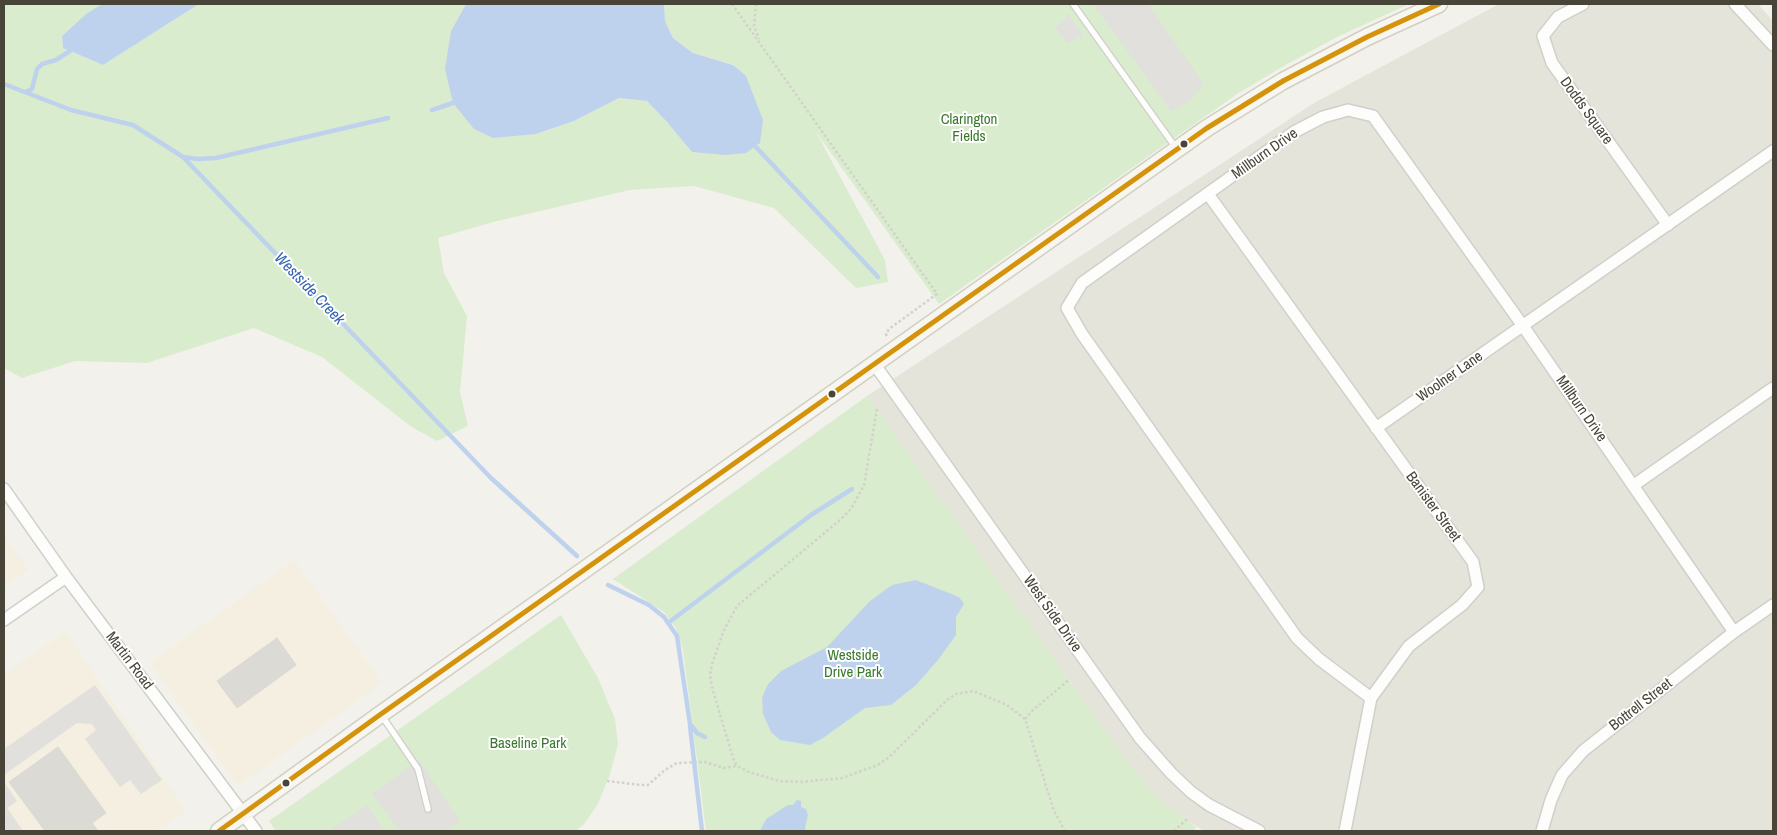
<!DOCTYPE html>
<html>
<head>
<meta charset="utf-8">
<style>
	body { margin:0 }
	#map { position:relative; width:1777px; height:835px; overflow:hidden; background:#f2f1ec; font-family:"Archivo Narrow",sans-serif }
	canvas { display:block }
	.frame { position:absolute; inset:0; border:5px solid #484538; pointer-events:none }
</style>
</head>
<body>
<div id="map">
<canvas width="1777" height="835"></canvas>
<div class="frame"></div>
</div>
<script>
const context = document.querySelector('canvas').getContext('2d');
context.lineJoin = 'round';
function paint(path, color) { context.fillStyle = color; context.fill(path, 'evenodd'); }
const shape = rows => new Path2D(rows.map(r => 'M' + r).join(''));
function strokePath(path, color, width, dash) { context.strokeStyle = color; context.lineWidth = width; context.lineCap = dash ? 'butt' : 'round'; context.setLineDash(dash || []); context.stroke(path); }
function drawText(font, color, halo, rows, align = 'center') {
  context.font = font + ' "Archivo Narrow",sans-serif'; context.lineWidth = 4; context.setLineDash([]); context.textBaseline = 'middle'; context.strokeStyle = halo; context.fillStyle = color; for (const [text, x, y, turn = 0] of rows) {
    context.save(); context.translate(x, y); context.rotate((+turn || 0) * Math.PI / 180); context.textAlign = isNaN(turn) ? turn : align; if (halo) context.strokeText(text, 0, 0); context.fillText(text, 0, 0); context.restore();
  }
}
paint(shape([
	[1499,4,1758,4,1773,21,1773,831,1204,831,1180,816,1160,799,1130,766,867,396,1314,103]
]), '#e5e4da');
paint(shape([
	[4,535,28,570,4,586],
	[294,560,382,683,238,786,150,663],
	[66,632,186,811,155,831,4,831,4,674]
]), '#f4efe0');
paint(shape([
	[4,4,102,4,86,14,62,36,63,48,103,65,199,4,466,4,451,31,536,134,574,121,619,98,647,101,668,123,734,65,693,53,673,38,665,21,664,4,1409,4,1335,38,1282,67,1237,94,939,304,816,132,885,260,888,282,856,288,774,208,694,186,630,190,493,222,438,238,444,273,467,316,460,392,468,426,437,441,410,426,322,357,254,328,147,363,75,361,22,378,4,368],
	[867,396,1130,766,1160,799,1196,827,1194,831,706,831,683,650,676,628,664,612,613,579],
	[561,615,598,678,615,719,618,744,610,774,598,804,584,824,576,831,276,831,269,821]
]), '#daecce');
paint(shape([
	[1093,4,1148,4,1201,80,1202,86,1191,99,1179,108,1171,111],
	[1068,14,1084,37,1079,37,1067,43,1055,27,1065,20],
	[95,685,162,780,141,794,130,780,120,787,85,739,96,730,92,724,77,723,4,775,4,749],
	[419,760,460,822,445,831,400,831,372,794],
	[4,782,17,801,7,808,23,831,4,831],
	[367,805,384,831,329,831]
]), '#e1e0dc');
paint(shape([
	[102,4,199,4,103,65,63,48,62,36,86,14],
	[466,4,664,4,665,21,673,38,693,53,733,65,746,76,763,120,760,143,746,153,725,155,692,152,668,123,647,101,619,98,574,121,536,134,493,138,474,129,453,103,445,69,451,31],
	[916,580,959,597,964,604,956,617,956,635,938,660,916,685,891,705,865,708,823,738,810,745,780,740,771,732,763,714,762,698,768,684,781,671,827,647,870,601,892,585],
	[797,800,801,801,801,807,806,809,808,815,805,828,806,831,760,831,766,819,788,805,793,805]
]), '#bfd2ed');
strokePath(shape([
	[4,84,71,110,133,125,183,157,491,478,577,556],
	[26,92,32,89,37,69,42,64,56,60,70,51],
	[432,110,453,103],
	[755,146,878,277],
	[183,157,198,159,216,158,388,118],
	[608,585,649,605,664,617,677,636,690,724,697,733,705,737],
	[668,623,811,515,852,489],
	[690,726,702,831]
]), '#bfd2ed', 4.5);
const building = shape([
	[277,638,296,665,237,708,217,681,277,638],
	[58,747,106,813,92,823,98,831,45,831,9,782,58,747]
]);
paint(building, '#dcdad5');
strokePath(building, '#dad9d2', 1);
const lane = shape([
	[1073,4,1176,148],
	[382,716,418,769,428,809]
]);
const street = shape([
	[1583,4,1558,17,1543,36,1552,63,1668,225],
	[1735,4,1773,45],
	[1208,194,1473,562,1478,587,1462,605,1409,646,1371,698,1345,831],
	[875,365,1140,738,1171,773,1191,792,1209,805,1259,831],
	[1376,428,1773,151],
	[1634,485,1773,388],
	[4,489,66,577,256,831],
	[4,620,66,577],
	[1371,698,1319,659,1297,638,1082,334,1067,308,1082,283,1294,132,1323,117,1348,110,1373,116,1523,326,1734,632],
	[1542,831,1551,800,1562,775,1583,751,1734,632,1773,605]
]);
const secondary = shape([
	[219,831,381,714,1207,128,1283,81,1367,37,1439,4]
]);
strokePath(lane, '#d0cfca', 8);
strokePath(street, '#d0cfca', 14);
strokePath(secondary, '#d1d0c3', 19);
strokePath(shape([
	[732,4,937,294,889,329,886,334,887,337],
	[756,4,754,26,759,39],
	[877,409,864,485,851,509,840,520,737,606,724,630,712,664,710,675,712,687,733,758,737,766,749,772,779,781,801,782,842,778,878,765,889,757,947,700,956,694,973,691,1007,705,1025,719,1054,811,1065,831],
	[1025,719,1032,711,1070,679],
	[607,781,640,785,648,785,665,770,677,763,705,762,724,768,737,766],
	[1174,831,1187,819]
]), '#d2d1cb', 2.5, [2.5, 2.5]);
strokePath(lane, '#fdfdfc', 5.5);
strokePath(street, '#fdfdfc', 11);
strokePath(secondary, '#f7f6f0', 16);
strokePath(shape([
	[219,831,381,714,1207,128,1283,81,1367,37,1439,4]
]), '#d4930b', 5);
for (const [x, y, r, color] of [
	[1184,144,4.5,"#484538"],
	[832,394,4.5,"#484538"],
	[286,783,4.5,"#484538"]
]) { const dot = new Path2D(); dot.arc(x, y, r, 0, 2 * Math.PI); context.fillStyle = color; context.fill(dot); strokePath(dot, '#fff', 2); }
drawText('15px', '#484538', '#fff', [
	["Dodds Square",1586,111,54],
	["Millburn Drive",1265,154,-35],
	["Woolner Lane",1450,377,-35],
	["Millburn Drive",1581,409,55],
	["Banister Street",1433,507,54],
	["West Side Drive",1052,614,55],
	["Martin Road",129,661,53],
	["Bottrell Street",1641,705,-38]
]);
drawText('15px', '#3a792d', '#fff', [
	["Clarington",969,120],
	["Fields",969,137],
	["Westside",853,656],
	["Drive Park",853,673],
	["Baseline Park",528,744]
]);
drawText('italic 16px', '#3463b2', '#fff', [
	["Westside Creek",309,289,46]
]);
</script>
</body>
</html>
